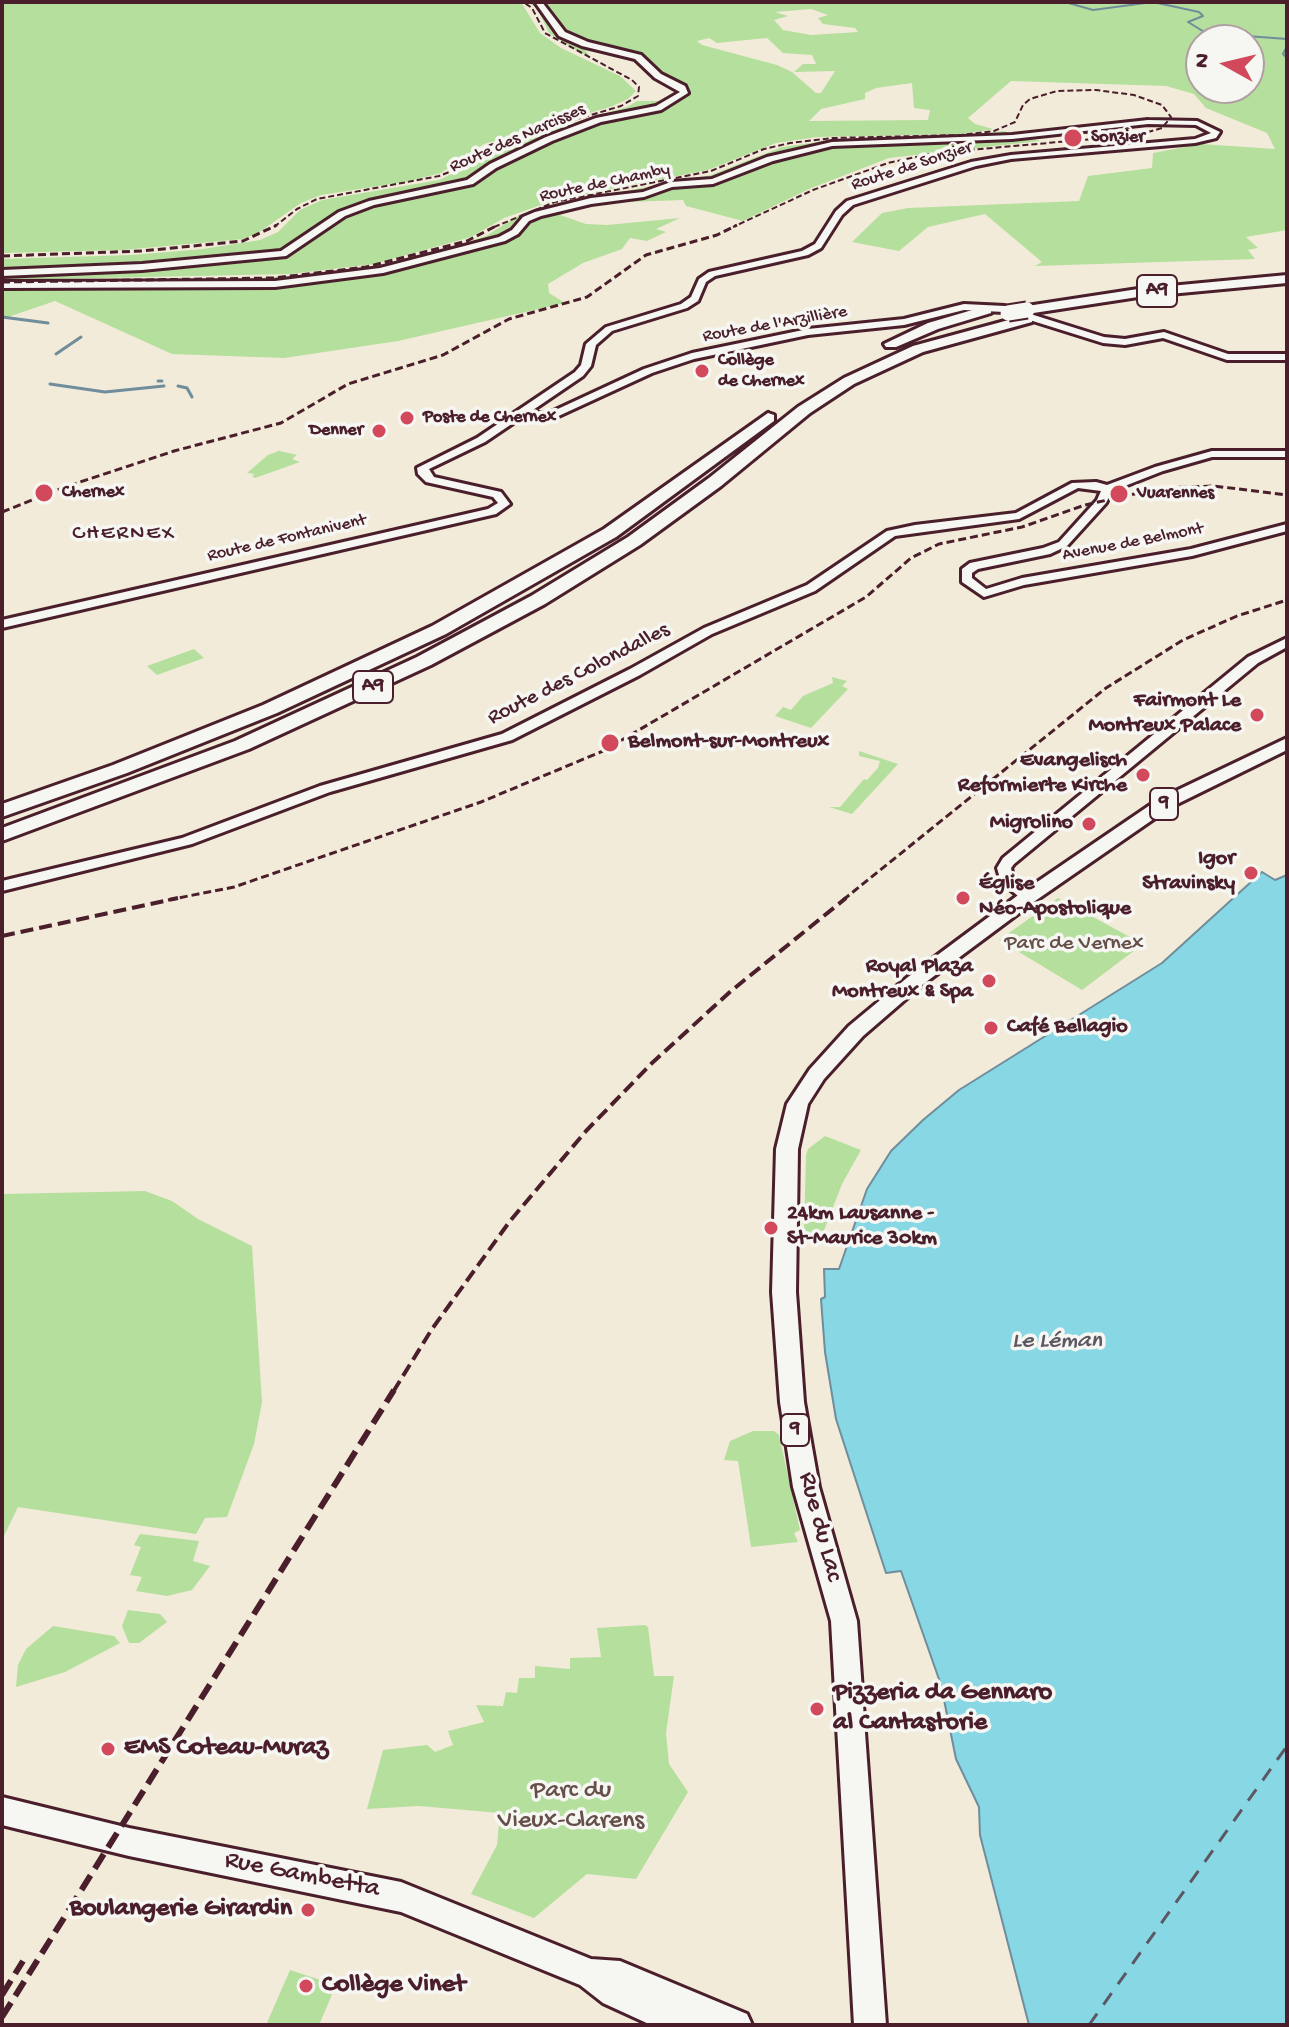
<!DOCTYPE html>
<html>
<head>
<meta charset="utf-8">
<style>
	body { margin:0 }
	#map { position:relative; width:1289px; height:2027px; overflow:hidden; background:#f2ebd9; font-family:"Gochi Hand",sans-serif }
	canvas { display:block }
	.frame { position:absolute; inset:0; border:4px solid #4a1f2b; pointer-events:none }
	.north { position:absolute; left:1185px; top:24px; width:80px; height:80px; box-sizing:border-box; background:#f6f6f2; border:2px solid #b1a0a2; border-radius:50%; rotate:278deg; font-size:22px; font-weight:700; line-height:32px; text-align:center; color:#4a1f2b }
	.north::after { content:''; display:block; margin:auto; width:28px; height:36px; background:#d1495b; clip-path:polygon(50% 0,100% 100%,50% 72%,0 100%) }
</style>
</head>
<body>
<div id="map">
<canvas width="1289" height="2027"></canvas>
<div class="frame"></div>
<div class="north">N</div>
</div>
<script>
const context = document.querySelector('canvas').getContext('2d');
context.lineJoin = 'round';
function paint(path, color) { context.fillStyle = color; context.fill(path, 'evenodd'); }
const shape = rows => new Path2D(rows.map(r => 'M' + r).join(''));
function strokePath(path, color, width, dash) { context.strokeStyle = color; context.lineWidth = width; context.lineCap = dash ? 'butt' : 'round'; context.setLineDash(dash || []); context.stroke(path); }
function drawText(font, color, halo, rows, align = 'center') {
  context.font = font + ' "Gochi Hand",sans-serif'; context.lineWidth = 7; context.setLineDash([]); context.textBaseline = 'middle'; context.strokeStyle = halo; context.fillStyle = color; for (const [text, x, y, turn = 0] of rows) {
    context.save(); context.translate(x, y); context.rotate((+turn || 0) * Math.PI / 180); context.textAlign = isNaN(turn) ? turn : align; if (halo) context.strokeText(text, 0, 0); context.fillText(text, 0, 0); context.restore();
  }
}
paint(shape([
	[2,2,521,2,540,33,561,48,620,76,636,91,628,99,610,107,484,144,441,173,405,182,321,195,301,203,258,233,243,239,123,250,2,253],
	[526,2,1287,2,1287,230,1246,237,1258,248,1248,250,1255,259,1035,266,1042,262,985,214,928,227,899,251,852,242,882,213,908,208,1079,201,1088,176,1152,168,1153,153,1201,144,1275,149,1267,133,1206,108,1194,94,1166,86,1011,81,968,118,975,124,993,129,989,130,959,134,817,137,776,143,708,170,555,200,504,218,471,237,374,264,290,274,2,280,2,259,132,255,203,249,260,240,278,232,300,210,322,200,439,180,464,168,478,155,508,142,627,107,637,101,669,101,680,89,658,75,646,61,582,45,590,57,579,52,549,33,537,8],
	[811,9,828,15,818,18,823,24,855,28,858,32,811,35,783,30,774,20,788,16,775,12],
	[709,38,717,43,767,38,783,53,812,55,816,64,803,64,794,72,835,71,821,93,816,93,792,72,777,65,702,45,697,41],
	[1201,40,1249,40,1249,88,1201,88],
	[912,83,914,108,930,110,928,120,809,121,821,109,865,99,865,93,876,88],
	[1003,131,1040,141,889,158,809,189,743,221,686,206,683,200,627,202,636,195,597,199,593,205,560,215,586,224,607,225,680,218,656,229,666,232,647,241,630,238,622,249,583,263,548,284,549,293,565,303,398,341,284,358,172,354,55,301,2,319,2,283,62,280,163,283,334,274,390,264,458,245,486,236,516,217,555,204,711,175,782,147,841,139,962,137],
	[276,450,297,455,292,459,300,462,255,478,252,476,255,474,247,473,268,455,279,451],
	[194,649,204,658,157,675,147,666],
	[832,677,847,681,842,686,848,689,811,728,775,716,783,707,791,710,803,696,833,683],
	[859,751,898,764,852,814,829,807,840,807,864,779,867,780,878,768,880,761,859,756],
	[1058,898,1143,944,1082,990,999,940],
	[825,1136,861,1150,842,1184,823,1233,819,1235,804,1231,806,1155,808,1149],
	[145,1191,172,1201,198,1219,252,1246,262,1402,254,1444,227,1517,205,1518,196,1534,18,1507,2,1540,2,1194],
	[753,1431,774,1431,779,1435,800,1530,794,1533,798,1542,751,1547,738,1461,724,1460,730,1441],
	[140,1534,199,1541,193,1561,210,1566,192,1590,167,1596,136,1591,142,1577,130,1575,141,1547,134,1545],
	[128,1610,160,1614,167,1622,139,1643,129,1643,122,1626],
	[645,1625,648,1627,654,1676,674,1676,666,1733,669,1764,688,1792,636,1879,587,1874,534,1918,471,1894,497,1845,500,1813,419,1806,367,1809,383,1750,427,1745,435,1752,453,1745,448,1731,484,1722,476,1705,503,1706,506,1692,517,1693,519,1678,535,1678,535,1666,570,1669,570,1658,601,1657,597,1628],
	[53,1626,114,1636,120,1643,65,1672,16,1687,18,1665,26,1649],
	[290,1970,336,1985,319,2025,266,2025]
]), '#b5df9d');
const water = shape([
	[1262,872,1275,880,1287,875,1287,2025,1029,2025,980,1835,979,1807,956,1759,941,1685,901,1571,886,1573,836,1419,825,1352,821,1299,825,1297,824,1269,839,1269,867,1189,891,1151,923,1120,959,1090,1162,963,1262,872]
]);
paint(water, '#88d7e5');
strokePath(water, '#6f8d9b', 2);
strokePath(shape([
	[1065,2,1093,10,1153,2,1199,12,1203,16,1188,22,1206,33,1287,39],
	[1287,46,1283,54,1287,58]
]), '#6f8d9b', 2);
strokePath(shape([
	[2,317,48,323],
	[56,354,81,337],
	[158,381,162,381],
	[50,384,105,392,164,386],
	[178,386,187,388,192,397]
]), '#6f8d9b', 3);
strokePath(shape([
	[1089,2025,1287,1746]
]), '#5d5663', 3, [14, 11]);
const minor = shape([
	[535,2,542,2,565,32,588,42,641,55,661,74,685,86,688,93,661,110,601,122,552,141,496,168,473,184,374,205,345,216,286,256,142,270,2,276,2,270,142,264,281,251,339,212,369,201,467,180,490,164,546,137,596,118,656,106,680,92,655,78,635,59,582,46,559,36,535,2],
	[1148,120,1197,121,1220,132,1216,138,1195,143,1011,159,976,166,853,205,842,215,821,248,808,255,715,276,706,282,698,301,687,308,612,331,596,345,591,366,583,376,530,412,547,414,644,369,692,353,808,329,904,319,964,304,1005,306,1104,337,1125,339,1164,332,1228,354,1287,354,1287,360,1227,360,1163,338,1125,345,1103,343,1004,312,964,310,904,325,808,335,694,359,652,373,552,419,522,417,485,442,429,469,434,477,501,492,510,504,496,514,2,628,2,620,488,509,498,503,493,497,426,482,418,474,417,468,477,438,575,372,581,365,586,344,606,327,681,304,691,297,699,279,709,272,802,251,815,244,836,211,847,201,971,162,1011,155,1195,139,1211,133,1196,125,1148,124,1012,139,832,146,773,161,713,184,672,187,644,197,591,204,541,216,529,221,518,234,505,241,383,273,275,287,2,288,2,282,275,281,380,268,499,237,512,230,523,217,535,212,591,198,643,192,671,182,712,179,767,157,832,142,1012,135,1148,120],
	[1212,451,1287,451,1287,457,1212,457,1163,471,1112,491,1106,503,1067,546,1050,554,978,569,972,573,972,578,986,589,1022,578,1191,549,1287,524,1287,531,1192,556,1024,585,984,597,962,582,962,569,970,563,1043,548,1059,542,1097,500,1101,491,1078,488,1019,519,895,536,815,591,712,634,640,675,512,740,330,792,192,844,2,891,2,881,182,838,320,786,502,734,630,669,704,628,807,585,887,531,915,525,1016,513,1072,483,1096,482,1107,485,1155,467,1212,451],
	[1287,638,1287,647,1258,663,1014,864,1011,868,1013,877,1033,894,1035,897,1033,900,1023,900,1001,882,997,868,1003,858,1248,657,1287,638]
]);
const major = shape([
	[1287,738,1287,750,1171,807,1035,901,922,985,863,1036,824,1079,808,1104,798,1149,796,1292,804,1402,819,1487,857,1621,886,2025,854,2025,831,1621,793,1487,780,1402,772,1292,776,1149,787,1104,810,1069,849,1026,908,977,1021,893,1159,799,1287,738],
	[2,1797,129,1828,401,1882,591,1959,620,1961,747,2014,752,2025,651,2025,603,2003,580,1985,401,1912,129,1856,2,1825,2,1797]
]);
const highway = shape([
	[1287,275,1287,283,1138,297,1027,314,1020,310,1027,306,1138,289,1287,275],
	[986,306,991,307,991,313,938,329,896,347,886,347,884,344,928,323,986,306],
	[1027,315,1032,316,1032,322,923,352,854,384,810,413,721,486,640,545,545,604,431,665,249,749,2,841,2,828,235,741,417,657,531,596,628,537,709,478,798,407,844,378,913,346,1027,315],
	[768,413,774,415,774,421,616,537,446,634,277,713,127,773,2,817,2,804,113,765,263,705,432,626,604,529,768,413]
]);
strokePath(minor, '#4a1f2b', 6);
strokePath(major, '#4a1f2b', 6);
strokePath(highway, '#4a1f2b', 6);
paint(minor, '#f6f6f2');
paint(major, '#f6f6f2');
paint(highway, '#f6f6f2');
strokePath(shape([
	[274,227,297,209,317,199,439,176,457,169,490,145,621,106,638,96,639,87,632,80,545,33,532,8,523,2],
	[494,227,555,202,711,171,764,149,790,143,833,138,961,135,994,131,1015,122,1023,105,1030,99,1057,91,1096,90,1134,95,1162,105,1171,117,1162,128,1138,135,935,153,888,163,813,190,733,227]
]), '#4a1f2b', 2, [6, 3]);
strokePath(shape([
	[2,256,142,251,243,241,277,225],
	[2,282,274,278,366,267,467,241,498,225],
	[2,512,65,487,174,451,281,423,348,384,443,355,509,319,587,297,646,255,717,235,737,225],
	[168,900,234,887,481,802,603,751,866,597,911,558,939,544,1022,527,1085,505,1161,488,1214,486,1287,495],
	[843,900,1106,688,1183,640,1237,616,1287,600]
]), '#4a1f2b', 3, [8, 4]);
strokePath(shape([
	[2,936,178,898],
	[393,1392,432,1329,510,1221,586,1131,652,1063,731,991,846,898]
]), '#4a1f2b', 4, [13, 6]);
strokePath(shape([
	[2,1995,23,1961],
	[2,2017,394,1390]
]), '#4a1f2b', 6, [17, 8]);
const highwayBridge = shape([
	[1008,313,1027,310]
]);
strokePath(highwayBridge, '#4a1f2b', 19, []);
strokePath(highwayBridge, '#f6f6f2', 15);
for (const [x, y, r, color] of [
	[1073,138,10,"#d1495b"],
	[702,371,8,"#d1495b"],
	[407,418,8,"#d1495b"],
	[379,431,8,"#d1495b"],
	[44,493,10,"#d1495b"],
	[1119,494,10,"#d1495b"],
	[1257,715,8,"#d1495b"],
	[610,743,10,"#d1495b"],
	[1143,775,8,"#d1495b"],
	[1089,824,8,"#d1495b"],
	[1251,873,8,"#d1495b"],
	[963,898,8,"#d1495b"],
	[989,981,8,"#d1495b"],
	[991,1028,8,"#d1495b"],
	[771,1228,8,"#d1495b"],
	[817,1709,8,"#d1495b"],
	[108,1749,8,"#d1495b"],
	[308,1910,8,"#d1495b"],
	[306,1986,8,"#d1495b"]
]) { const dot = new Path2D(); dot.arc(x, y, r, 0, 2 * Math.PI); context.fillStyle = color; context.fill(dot); strokePath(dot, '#f6f6f2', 3); }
drawText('bold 18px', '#4a1f2b', '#f6f6f2', [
	["Sonzier",1091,138],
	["Collège",718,361],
	["de Chernex",718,382],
	["Poste de Chernex",423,418],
	["Denner",363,431,"right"],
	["Chernex",62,493],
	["Vuarennes",1137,494]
], 'left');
drawText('18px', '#4a1f2b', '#f6f6f2', [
	["Route des Narcisses",518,139,-24],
	["Route de Sonzier",912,167,-18],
	["Route de Chamby",605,184,-12],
	["Route de l'Arzillière",775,325,-10],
	["Route de Fontanivent",287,539,-13],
	["Avenue de Belmont",1133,543,-11]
]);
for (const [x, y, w] of [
	[1157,291,40],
	[373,687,40],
	[1164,804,28],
	[795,1430,28]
]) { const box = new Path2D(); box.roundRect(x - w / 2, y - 16, w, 32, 6); context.fillStyle = '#f6f6f2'; context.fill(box); strokePath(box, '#4a1f2b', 2); }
drawText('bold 20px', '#4a1f2b', null, [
	["A9",1157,291],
	["A9",373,687],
	["9",1164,804],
	["9",795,1430]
]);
context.letterSpacing = '2px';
drawText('22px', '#4a1f2b', '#f6f6f2', [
	["CHERNEX",124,535]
]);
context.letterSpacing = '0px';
drawText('22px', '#4a1f2b', '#f6f6f2', [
	["Route des Colondalles",579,675,-27]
]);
drawText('bold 22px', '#4a1f2b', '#f6f6f2', [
	["Fairmont Le",1241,702],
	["Montreux Palace",1241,727],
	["Belmont-sur-Montreux",628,743,"left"],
	["Evangelisch",1127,762],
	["Reformierte Kirche",1127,787],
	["Migrolino",1073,824],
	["Igor",1235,860],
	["Stravinsky",1235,885],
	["Église",979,885,"left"],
	["Néo-Apostolique",979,910,"left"],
	["Royal Plaza",973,968],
	["Montreux & Spa",973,993],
	["Café Bellagio",1007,1028,"left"],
	["24km Lausanne -",787,1215,"left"],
	["St-Maurice 30km",787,1240,"left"]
], 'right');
drawText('22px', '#654f48', '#f6f6f2', [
	["Parc de Vernex",1074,945]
]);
drawText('italic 24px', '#5d5663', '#f6f6f2', [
	["Le Léman",1057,1342]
]);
drawText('26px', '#4a1f2b', '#f6f6f2', [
	["Rue du Lac",819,1527,75],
	["Rue Gambetta",302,1876,11]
]);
drawText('bold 26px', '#4a1f2b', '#f6f6f2', [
	["Pizzeria da Gennaro",833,1694],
	["al Cantastorie",833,1724],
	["EMS Coteau-Muraz",124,1749],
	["Boulangerie Girardin",292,1910,"right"],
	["Collège Vinet",322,1986]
], 'left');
drawText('26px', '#654f48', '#f6f6f2', [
	["Parc du",571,1792],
	["Vieux-Clarens",571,1822]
]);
</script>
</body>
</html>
